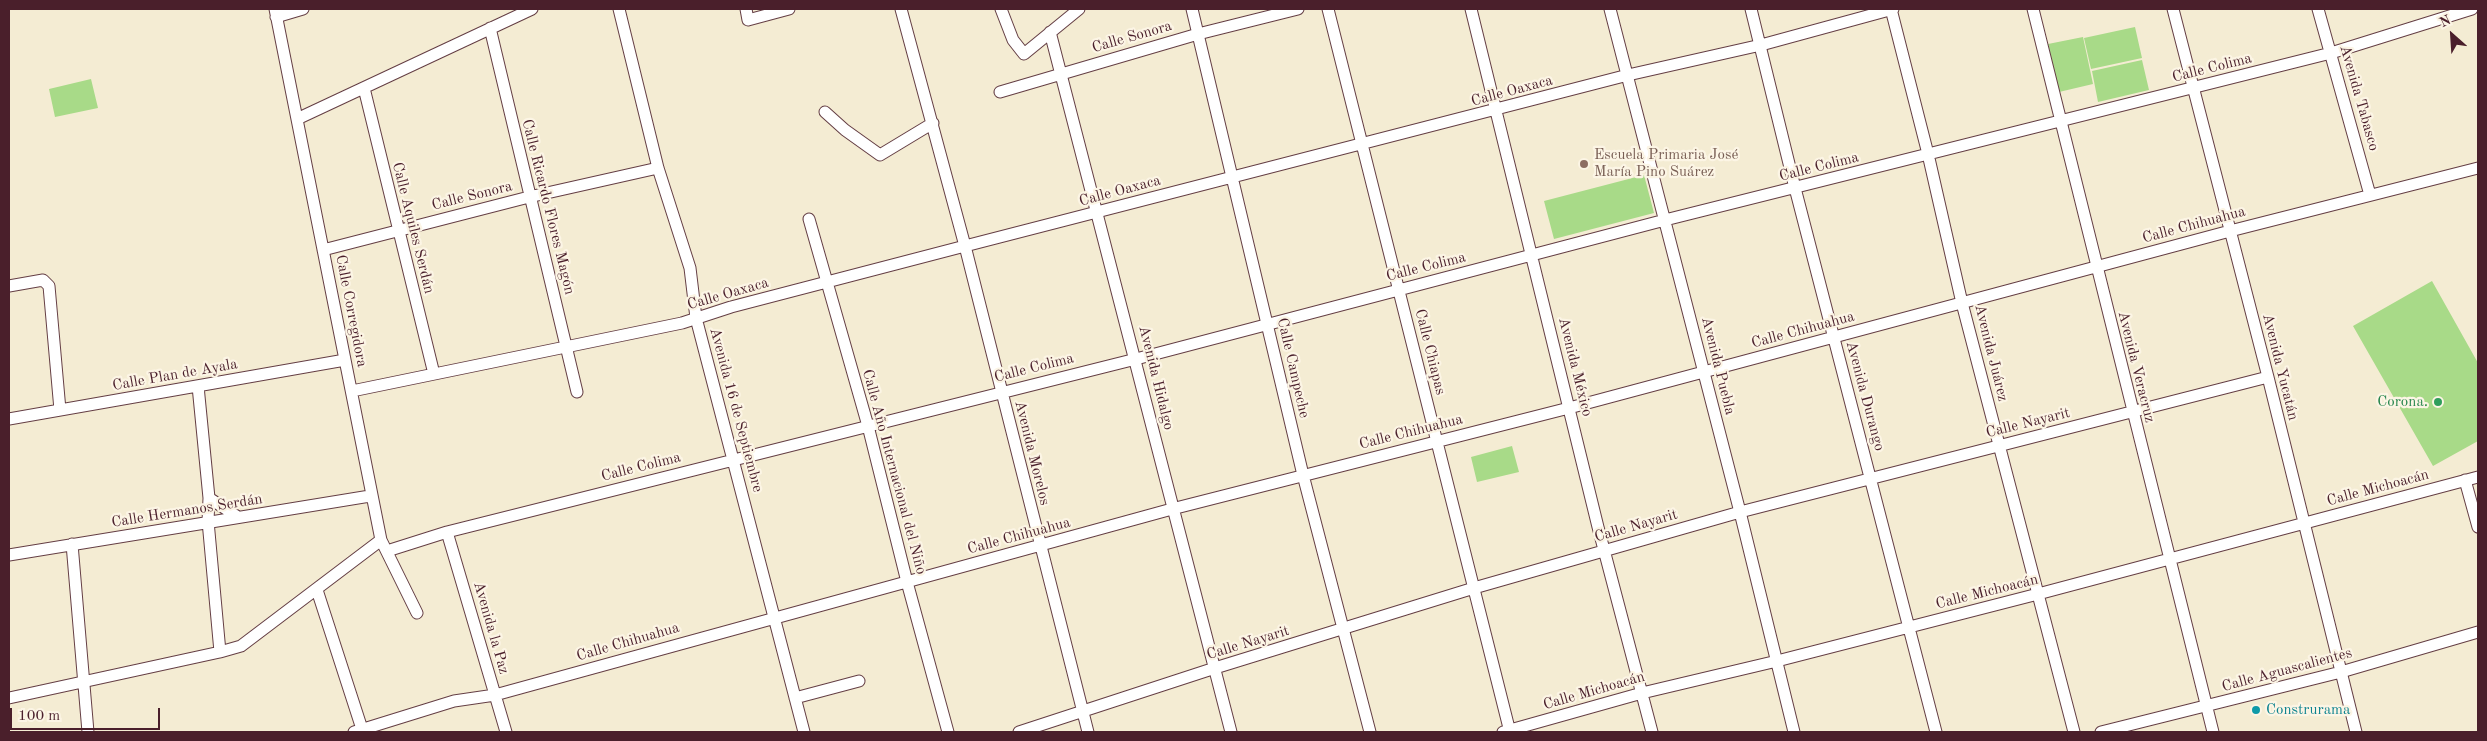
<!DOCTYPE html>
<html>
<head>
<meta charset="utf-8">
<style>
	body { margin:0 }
	#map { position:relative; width:2487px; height:741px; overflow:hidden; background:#f4ecd3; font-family:"Old Standard TT",serif }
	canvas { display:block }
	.frame { position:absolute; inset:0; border:10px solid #4a1f2b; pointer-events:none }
	.north { position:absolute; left:2427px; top:10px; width:50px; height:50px; -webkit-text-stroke:4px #fcf5e5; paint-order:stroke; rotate:334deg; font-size:14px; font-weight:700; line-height:20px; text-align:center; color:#4a1f2b }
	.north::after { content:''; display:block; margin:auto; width:18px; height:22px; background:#4a1f2b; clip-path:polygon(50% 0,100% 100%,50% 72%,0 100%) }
	.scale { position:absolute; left:10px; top:708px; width:150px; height:22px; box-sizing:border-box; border:2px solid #4a1f2b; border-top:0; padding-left:6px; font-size:15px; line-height:18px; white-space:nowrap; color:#4a1f2b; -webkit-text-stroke:4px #fcf5e5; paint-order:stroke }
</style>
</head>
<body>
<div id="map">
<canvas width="2487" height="741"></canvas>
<div class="frame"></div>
<div class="north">N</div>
<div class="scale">100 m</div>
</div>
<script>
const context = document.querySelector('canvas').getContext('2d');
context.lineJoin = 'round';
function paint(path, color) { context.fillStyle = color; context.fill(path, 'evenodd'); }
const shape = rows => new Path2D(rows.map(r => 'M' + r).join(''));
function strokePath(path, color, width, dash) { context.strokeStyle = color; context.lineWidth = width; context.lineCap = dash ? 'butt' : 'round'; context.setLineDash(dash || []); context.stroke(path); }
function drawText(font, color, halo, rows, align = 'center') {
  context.font = font + ' "Old Standard TT",serif'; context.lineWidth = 4.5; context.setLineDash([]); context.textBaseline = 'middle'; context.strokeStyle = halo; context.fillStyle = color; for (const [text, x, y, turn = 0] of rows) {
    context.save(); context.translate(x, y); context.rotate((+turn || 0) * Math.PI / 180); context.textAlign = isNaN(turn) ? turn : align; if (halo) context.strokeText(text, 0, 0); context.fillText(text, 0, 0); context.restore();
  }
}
paint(shape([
	[2135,27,2142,58,2091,69,2084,38],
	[2083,37,2093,84,2059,92,2048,44],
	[2142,60,2149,90,2098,102,2092,71],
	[91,79,98,108,55,117,49,89],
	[1644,175,1654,213,1554,239,1544,201],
	[2432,281,2478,363,2478,441,2433,466,2353,326],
	[1512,446,1519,472,1477,482,1471,457]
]), '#a8da88');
const minor = shape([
	[275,9,381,540,417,613],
	[619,9,658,168,690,268,696,318,804,732],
	[746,9,748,20,789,9],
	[901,9,965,246,1088,732],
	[1001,9,1013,40,1024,54,1079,9],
	[1192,9,1303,475,1370,732],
	[1328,9,1510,732],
	[1471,9,1598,527,1652,732],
	[1610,9,1740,512,1794,732],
	[1751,9,1795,188,1936,732],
	[1891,9,1928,154,1962,303,2074,732],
	[2033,9,2213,732],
	[2173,9,2268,377,2356,732],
	[2318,9,2370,195],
	[276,17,303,9],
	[490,28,577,392],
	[1050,32,1231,732],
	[364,88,434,374],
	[1000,92,1198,34,1298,9],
	[825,112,845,130,880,155,933,123],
	[297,119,532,9],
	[809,219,868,426,907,582,948,732],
	[323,250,529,197,658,168],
	[9,286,43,280,49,286,60,410],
	[198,386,209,498,208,521,220,652],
	[352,391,682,323,731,307,965,246,1628,75,1761,45,1893,9],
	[9,419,345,360],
	[2465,480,2478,527],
	[209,498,238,517],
	[447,532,506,732],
	[72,544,88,732],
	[387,551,447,532,1136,359,1665,220,2331,53,2472,9],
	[9,555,370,496],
	[317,590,362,729],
	[9,698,220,652,241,646,381,540],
	[795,698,859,681],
	[354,732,454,701,495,695,1172,509,1569,408,2230,231,2478,168],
	[1019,732,1215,668,1474,588,1740,512,2268,377],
	[1503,732,1642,693,1777,661,2038,594,2478,477],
	[2101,732,2341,672,2478,632]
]);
strokePath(minor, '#643e44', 13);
strokePath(minor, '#fff', 11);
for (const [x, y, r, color] of [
	[1584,164,5,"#8d6e63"],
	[2438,402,5,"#2e9e5b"],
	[2256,710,5,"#0f9aa8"]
]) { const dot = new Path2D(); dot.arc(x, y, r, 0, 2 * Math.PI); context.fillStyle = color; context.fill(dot); strokePath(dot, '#fcf5e5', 2); }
drawText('15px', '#4a1f2b', '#fcf5e5', [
	["Calle Sonora",1132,37,-16],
	["Calle Colima",2212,68,-14],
	["Calle Oaxaca",1512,91,-15],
	["Avenida Tabasco",2359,98,74],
	["Calle Colima",1819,167,-14],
	["Calle Oaxaca",1120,191,-15],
	["Calle Sonora",472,196,-14],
	["Calle Ricardo Flores Magón",548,207,76],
	["Calle Chihuahua",2194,225,-15],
	["Calle Aquiles Serdán",413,228,76],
	["Calle Colima",1426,267,-14],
	["Calle Oaxaca",728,294,-16],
	["Calle Corregidora",351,311,79],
	["Calle Chihuahua",1803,330,-15],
	["Calle Chiapas",1430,352,76],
	["Avenida Juárez",1991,353,76],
	["Avenida Puebla",1718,366,76],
	["Avenida México",1575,367,76],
	["Avenida Veracruz",2136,367,76],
	["Avenida Yucatán",2280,367,76],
	["Calle Colima",1034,368,-14],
	["Calle Campeche",1293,368,77],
	["Calle Plan de Ayala",175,375,-10],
	["Avenida Hidalgo",1156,378,76],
	["Avenida Durango",1865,396,75],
	["Avenida 16 de Septiembre",736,410,75],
	["Calle Nayarit",2028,423,-14],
	["Calle Chihuahua",1411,432,-14],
	["Avenida Morelos",1032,453,76],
	["Calle Colima",641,467,-14],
	["Calle Año Internacional del Niño",894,472,75],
	["Calle Michoacán",2378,488,-15],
	["Calle Hermanos Serdán",187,511,-9],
	["Calle Nayarit",1636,526,-16],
	["Calle Chihuahua",1019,536,-15],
	["Calle Michoacán",1987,592,-14],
	["Avenida la Paz",491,628,74],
	["Calle Chihuahua",628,642,-16],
	["Calle Nayarit",1248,643,-17],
	["Calle Aguascalientes",2287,670,-15],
	["Calle Michoacán",1594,691,-16]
]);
drawText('15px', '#785e54', '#fcf5e5', [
	["Escuela Primaria José",1594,155],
	["María Pino Suárez",1594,172]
], 'left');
drawText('15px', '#27864d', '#fcf5e5', [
	["Corona.",2428,402]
], 'right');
drawText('15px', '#0d838f', '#fcf5e5', [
	["Construrama",2266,710]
], 'left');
</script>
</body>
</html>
